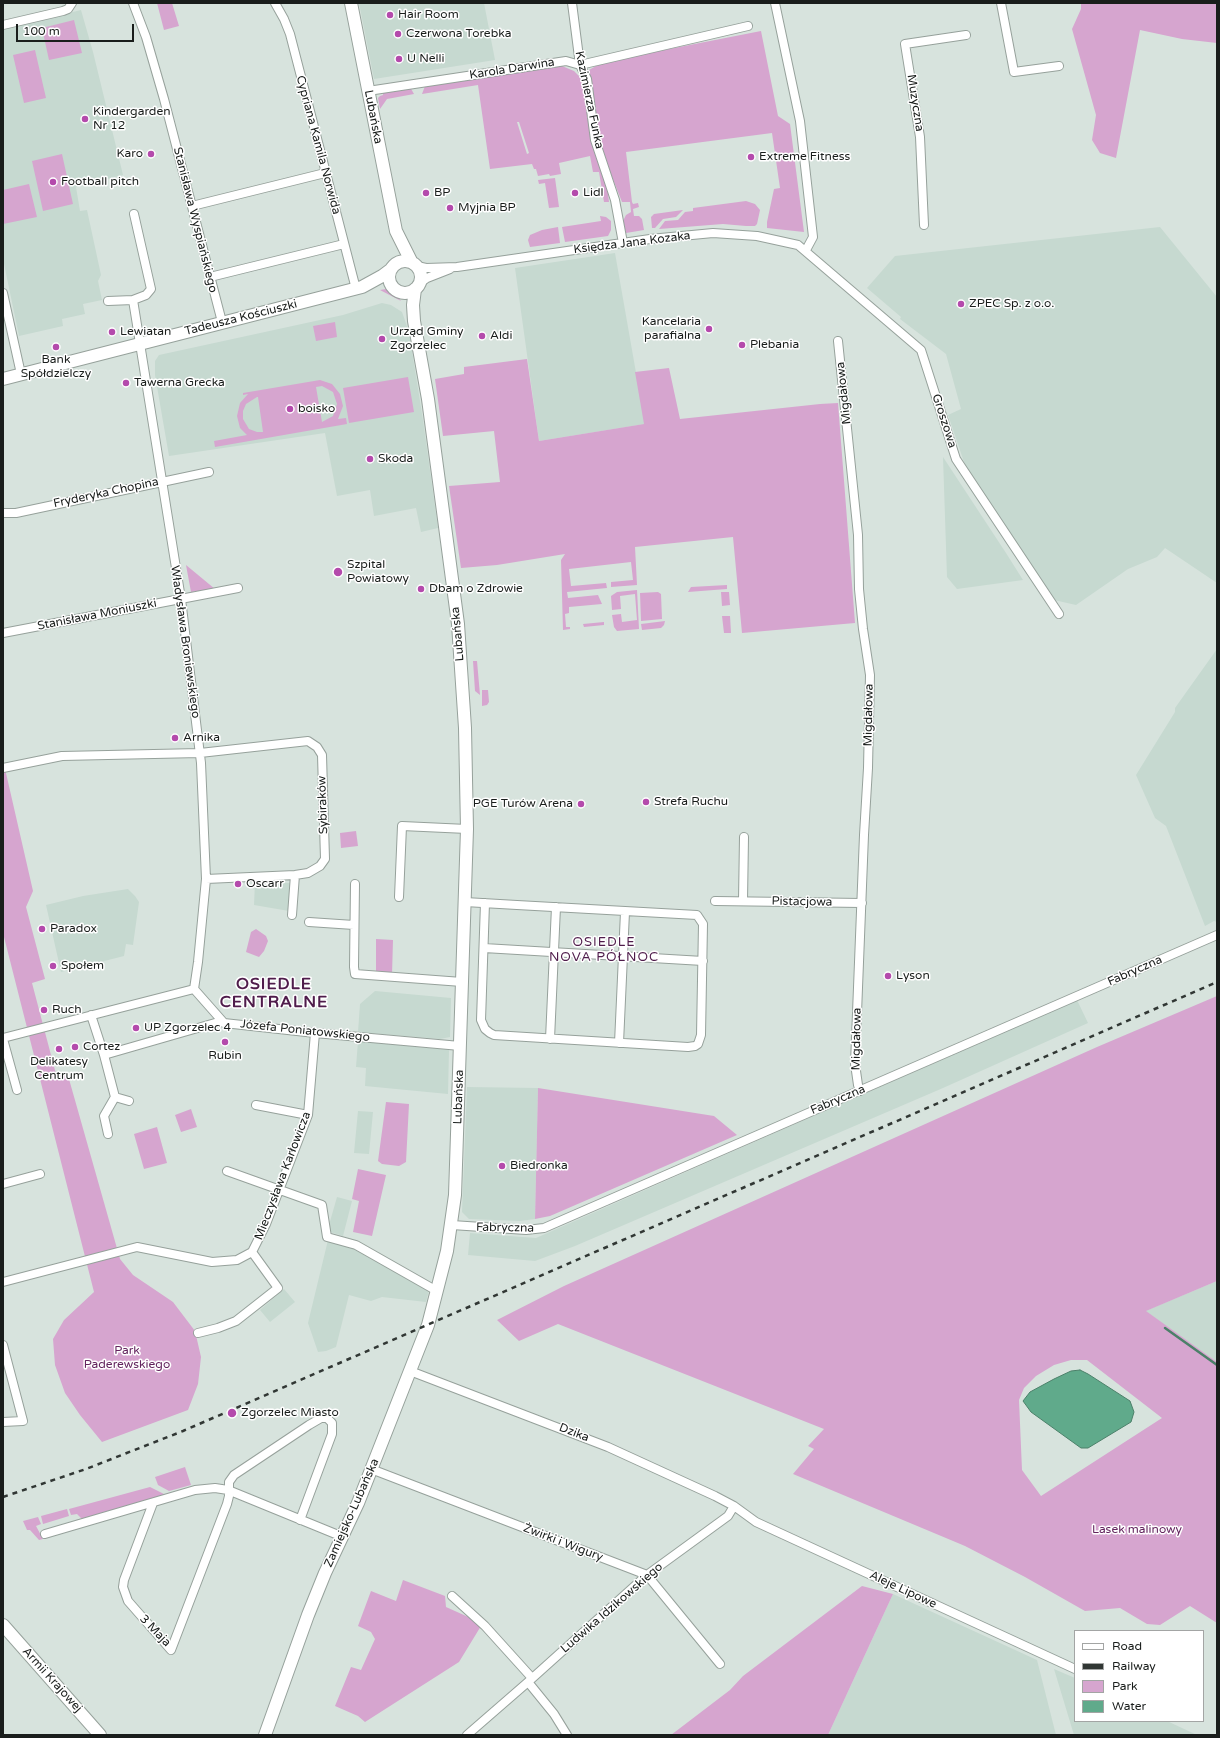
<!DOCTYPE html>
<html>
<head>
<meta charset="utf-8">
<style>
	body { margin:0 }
	#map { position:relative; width:1220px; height:1738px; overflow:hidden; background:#d7e3dd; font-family:"Varela Round",sans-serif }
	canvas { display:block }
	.frame { position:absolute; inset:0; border:4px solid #191d1b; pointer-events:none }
	.legend { position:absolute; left:1074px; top:1630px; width:130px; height:92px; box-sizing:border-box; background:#fff; border:1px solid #a3a5a4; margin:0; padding:5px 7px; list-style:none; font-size:12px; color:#191d1b }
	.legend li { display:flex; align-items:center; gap:8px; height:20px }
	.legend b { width:20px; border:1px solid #a3a5a4 }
	.scale { position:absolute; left:16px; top:24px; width:118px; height:18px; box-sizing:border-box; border:2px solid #191d1b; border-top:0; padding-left:5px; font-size:12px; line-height:14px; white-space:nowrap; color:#191d1b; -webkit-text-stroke:3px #fff; paint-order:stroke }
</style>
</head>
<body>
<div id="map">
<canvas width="1220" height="1738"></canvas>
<div class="frame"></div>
<ul class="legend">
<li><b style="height:5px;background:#fff"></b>Road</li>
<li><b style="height:5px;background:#313734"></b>Railway</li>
<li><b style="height:11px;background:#d6a5cf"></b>Park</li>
<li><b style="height:11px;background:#60aa8b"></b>Water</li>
</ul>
<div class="scale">100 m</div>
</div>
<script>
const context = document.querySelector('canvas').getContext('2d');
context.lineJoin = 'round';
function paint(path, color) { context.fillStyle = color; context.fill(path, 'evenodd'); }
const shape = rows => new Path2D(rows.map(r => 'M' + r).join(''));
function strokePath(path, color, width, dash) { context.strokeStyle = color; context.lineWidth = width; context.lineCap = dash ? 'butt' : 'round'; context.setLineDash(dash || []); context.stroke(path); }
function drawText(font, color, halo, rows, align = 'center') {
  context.font = font + ' "Varela Round",sans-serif'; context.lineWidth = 3; context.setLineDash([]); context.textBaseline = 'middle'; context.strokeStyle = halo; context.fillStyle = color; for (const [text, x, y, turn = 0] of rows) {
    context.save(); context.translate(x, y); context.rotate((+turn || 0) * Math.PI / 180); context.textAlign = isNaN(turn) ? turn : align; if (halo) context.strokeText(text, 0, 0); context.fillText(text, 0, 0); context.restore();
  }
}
paint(shape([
	[359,3,484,3,495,60,374,79],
	[81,10,93,52,123,175,76,187,80,211,87,210,101,275,98,281,102,300,83,304,85,314,62,319,63,326,19,336,3,259,3,29],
	[1160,227,1217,297,1217,583,1165,548,1157,557,1128,569,1076,605,1054,600,965,465,948,415,961,409,946,354,900,319,901,317,867,288,895,256],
	[615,253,645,424,539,441,515,268],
	[382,303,391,305,402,312,409,332,423,420,438,528,421,532,416,508,374,516,370,490,337,496,325,433,169,456,155,375,155,361,159,355,343,315],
	[943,457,1006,553,1023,580,957,589,947,577],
	[1217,649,1217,922,1214,921,1205,926,1166,826,1155,818,1136,775,1175,712,1175,708],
	[255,882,291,883,289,911,254,905],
	[128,889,135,896,139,902,133,945,126,944,124,956,61,972,46,905,83,896],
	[375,991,451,998,450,1037,440,1039,358,1032,360,1004],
	[1077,1000,1088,1023,943,1088,575,1246,535,1261,468,1255,470,1233,536,1238],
	[358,1041,449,1050,448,1094,365,1086,366,1068,356,1067],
	[467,1087,538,1088,535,1219,520,1221,469,1219,462,1212],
	[358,1111,373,1112,369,1154,354,1153],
	[337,1197,352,1201,343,1236,330,1232,329,1225],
	[328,1240,356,1248,429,1290,426,1302,382,1297,371,1301,349,1295,336,1347,326,1351,318,1352,308,1323],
	[1217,1281,1217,1362,1145,1311],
	[284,1289,295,1302,270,1322,260,1310],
	[893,1594,1037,1660,1056,1735,828,1735],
	[1054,1669,1075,1678,1075,1721,1167,1721,1197,1735,1074,1735]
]), '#c6d9d0');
paint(shape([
	[157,3,172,3,179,26,164,30],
	[1081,3,1217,3,1217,43,1182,39,1140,30,1116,158,1100,153,1092,140,1096,115,1072,29,1081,9],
	[74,20,82,53,49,60,42,28],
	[761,31,778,116,790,124,804,232,767,228,767,222,774,189,780,188,772,133,626,152,632,202,633,204,638,203,639,207,633,209,634,216,639,216,642,219,644,230,626,233,623,221,626,215,631,212,630,202,622,202,599,144,589,70,603,62],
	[35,50,46,98,24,103,13,55],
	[562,66,574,71,579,76,583,82,591,140,606,178,609,202,604,202,599,172,593,172,590,156,559,163,561,174,550,176,549,174,538,176,536,169,534,169,532,164,490,169,478,85,422,94,425,86],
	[517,122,519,122,529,153,527,154],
	[410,87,414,94,387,99,380,109,378,98,380,96,383,95,383,91],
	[62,154,73,204,43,211,32,161],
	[555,178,559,207,549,208,545,183,539,184,538,180],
	[29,184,37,217,3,224,3,190],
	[746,201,755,204,760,210,757,224,755,226,746,226,723,224,659,229,665,221,678,220,685,212,693,211,693,208],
	[683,210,676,217,663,219,655,228,652,228,651,217,654,214],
	[600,216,606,217,611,221,611,230,608,236,565,242,562,227,601,221],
	[558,227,560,243,530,247,528,240,530,235,542,230],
	[386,289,396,295,401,301,380,290],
	[335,322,337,337,316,341,313,326],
	[527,359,539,441,644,424,635,372,669,368,680,419,820,404,838,403,855,623,742,633,733,537,635,547,637,585,611,587,611,582,633,580,631,562,569,569,571,586,606,583,607,588,567,592,568,598,598,595,602,604,569,607,569,613,565,614,566,627,570,627,570,629,563,630,561,560,565,554,497,565,461,568,449,486,500,482,494,431,443,436,435,379,464,374,464,367],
	[408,377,414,412,349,423,343,388],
	[320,380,332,384,340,394,343,406,338,419,346,418,347,424,215,447,214,441,247,435,240,428,237,416,240,403,248,394,243,395,243,393],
	[322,386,333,392,337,404,333,416,322,422,316,387],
	[257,397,258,397,263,432,257,432,249,429,243,419,243,411,246,404],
	[186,565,215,589,191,592],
	[727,585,727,589,688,592,691,587],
	[637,590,639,629,617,631,614,627,612,615,621,614,622,622,637,620,635,594,620,596,621,609,612,610,611,596,617,592],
	[658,592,661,594,662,619,641,621,640,593],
	[721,592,729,592,730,605,722,606],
	[722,616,730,616,731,633,724,633],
	[665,621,664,625,661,628,642,630,641,624],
	[604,622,604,625,584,627,583,624],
	[473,661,477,661,480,695,475,691],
	[482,690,488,690,489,702,487,705,482,706],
	[3,760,33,891,26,907,45,979,32,983,56,1074,67,1072,120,1259,133,1275,173,1302,195,1331,201,1357,198,1384,188,1410,102,1442,80,1415,65,1393,55,1365,53,1339,64,1320,94,1292,3,933],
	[356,831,358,846,341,848,340,833],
	[256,929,266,936,268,941,264,951,259,957,246,952,251,932],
	[376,939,393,940,392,975,376,974],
	[1217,996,1217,1281,1146,1311,1217,1362,1217,1623,1190,1606,1160,1625,1147,1624,1120,1608,1085,1611,1025,1577,965,1546,793,1474,814,1449,808,1446,824,1429,558,1324,519,1341,497,1320,564,1286,1097,1047],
	[1071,1360,1087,1360,1162,1418,1041,1496,1022,1470,1019,1400,1024,1388,1036,1376,1054,1365],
	[538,1088,714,1116,737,1135,550,1216,535,1219],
	[386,1102,409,1104,406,1162,399,1166,382,1164,378,1161],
	[191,1109,197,1127,181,1132,175,1115],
	[157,1127,167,1163,144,1169,134,1134],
	[358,1169,386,1175,372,1236,353,1232,359,1201,352,1199],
	[185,1467,191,1485,169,1491,158,1485,155,1477],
	[150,1487,166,1495,82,1519,77,1514,71,1515,69,1509],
	[67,1509,69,1516,43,1524,41,1516],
	[38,1517,41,1524,36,1526,43,1539,39,1540,30,1530,27,1530,23,1521],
	[403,1580,445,1596,446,1607,475,1620,481,1626,459,1662,365,1722,358,1716,335,1706,351,1667,361,1670,375,1639,371,1632,358,1626,371,1591,396,1601],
	[862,1586,893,1594,828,1735,671,1735,730,1690,743,1676]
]), '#d6a5cf');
const water = shape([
	[1080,1370,1088,1374,1130,1401,1134,1412,1131,1422,1088,1448,1081,1448,1031,1412,1023,1401,1030,1392,1054,1379,1071,1371,1080,1370]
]);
paint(water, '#60aa8b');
strokePath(water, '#4b8069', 1);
strokePath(shape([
	[1165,1328,1217,1365]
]), '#4b8069', 2.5);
const street = shape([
	[133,3,146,37,164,99,222,322],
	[275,3,284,19,290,34,356,289],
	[572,3,580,65,587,79,595,140,615,200,623,243],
	[775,3,800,121,813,237,806,250],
	[1001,3,1014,72,1059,66],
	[3,25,63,11,68,9,72,3],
	[368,91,566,61,580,65,748,26],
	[192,206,325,173],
	[134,214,151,289,146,295,133,300,181,599,201,763,206,879,198,962,194,989],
	[924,225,920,137,905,44,966,35],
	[417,266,426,268,457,267,650,239,713,233,757,236,798,245,921,350,956,459,1059,614],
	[210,277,344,244],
	[420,283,427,278,450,269],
	[3,293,21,374],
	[108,301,133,300],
	[838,341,858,535,859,589,863,629,870,675,868,768,864,835,855,1064,858,1085,860,1091],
	[3,513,16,513,209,472],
	[3,633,238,588],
	[3,768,62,756,200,753,308,741,317,747,322,755,325,859,320,866,308,873,295,875,206,879],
	[355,884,354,967,355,974,462,982],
	[399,897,402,826,467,829],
	[715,901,862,903],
	[743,901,744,837],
	[465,902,517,905,697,915,703,924,701,1035,698,1044,695,1046,688,1047,494,1035,490,1033,485,1029,481,1020,485,903],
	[292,915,295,875],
	[309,922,354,925],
	[484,948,703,961],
	[91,1015,104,1055,115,1097,129,1101],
	[3,1038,194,989,224,1023,315,1033,460,1046],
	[3,1039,17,1090],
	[550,1039,556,907],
	[619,1043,625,912],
	[104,1055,222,1021],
	[256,1105,308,1115],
	[108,1134,104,1116,115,1097],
	[227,1171,322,1205,327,1237,356,1245,437,1291],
	[3,1184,40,1174],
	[452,1225,526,1230,544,1228,1217,935],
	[3,1282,137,1247,212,1262,237,1260,252,1252,266,1224,308,1115,315,1033],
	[198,1333,218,1328,236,1321,278,1288,252,1252],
	[3,1345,23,1421,3,1422],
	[410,1371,608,1447,715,1496,734,1506,756,1522,1075,1669],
	[371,1469,647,1575,720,1664],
	[153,1503,124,1580,123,1587,128,1601,171,1650,227,1504,229,1496,229,1482,234,1475,309,1425,321,1418,327,1418,332,1423,332,1434,300,1520],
	[45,1534,195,1490,215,1488,228,1490,343,1537],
	[452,1596,485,1626,532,1678],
	[528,1682,554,1714,567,1735],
	[467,1735,528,1682,647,1575,728,1516,734,1506]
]);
const secondary = shape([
	[351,3,396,231,411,261],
	'389 277a16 16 0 1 1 32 0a16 16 0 1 1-32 0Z',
	[3,379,362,287,382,276,390,270],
	[3,1625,100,1735],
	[265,1735,308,1615,325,1573,358,1503,428,1325,447,1251,455,1195,467,829,465,728,458,624,428,399,414,321,413,305,415,289]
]);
strokePath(street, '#96a19b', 10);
strokePath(secondary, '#96a19b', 14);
strokePath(street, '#fff', 8);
strokePath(secondary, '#fff', 12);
strokePath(shape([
	[3,1497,86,1469,183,1431,1217,982]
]), '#313734', 2.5, [5, 5]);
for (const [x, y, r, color] of [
	[390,15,4,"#b44aac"],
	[398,34,4,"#b44aac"],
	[399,59,4,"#b44aac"],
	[85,119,4,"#b44aac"],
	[151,154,4,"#b44aac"],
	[751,157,4,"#b44aac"],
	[53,182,4,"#b44aac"],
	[426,193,4,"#b44aac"],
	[575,193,4,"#b44aac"],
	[450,208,4,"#b44aac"],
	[961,304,4,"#b44aac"],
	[709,329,4,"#b44aac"],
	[112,332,4,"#b44aac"],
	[482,336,4,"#b44aac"],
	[382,339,4,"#b44aac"],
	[742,345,4,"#b44aac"],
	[56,347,4,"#b44aac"],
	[126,383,4,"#b44aac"],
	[290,409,4,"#b44aac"],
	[370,459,4,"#b44aac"],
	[338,572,5,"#b44aac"],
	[421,589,4,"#b44aac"],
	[175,738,4,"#b44aac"],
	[646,802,4,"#b44aac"],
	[581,804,4,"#b44aac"],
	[238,884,4,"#b44aac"],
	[42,929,4,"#b44aac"],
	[53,966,4,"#b44aac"],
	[888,976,4,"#b44aac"],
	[44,1010,4,"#b44aac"],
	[136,1028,4,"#b44aac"],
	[225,1042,4,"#b44aac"],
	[75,1047,4,"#b44aac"],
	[59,1049,4,"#b44aac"],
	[502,1166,4,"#b44aac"],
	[232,1413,5,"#b44aac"]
]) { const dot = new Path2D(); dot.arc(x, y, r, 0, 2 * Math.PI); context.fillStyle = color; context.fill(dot); strokePath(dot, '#fff', 1.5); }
drawText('12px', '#191d1b', '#fff', [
	["Hair Room",398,15],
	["Czerwona Torebka",406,34],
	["U Nelli",407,59],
	["Kindergarden",93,112],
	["Nr 12",93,126],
	["Karo",143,154,"right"],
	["Extreme Fitness",759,157],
	["Football pitch",61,182],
	["BP",434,193],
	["Lidl",583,193],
	["Myjnia BP",458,208],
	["ZPEC Sp. z o.o.",969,304],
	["Kancelaria",701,322,"right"],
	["parafialna",701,336,"right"],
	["Lewiatan",120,332],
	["Urząd Gminy",390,332],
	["Zgorzelec",390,346],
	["Aldi",490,336],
	["Plebania",750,345],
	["Bank",56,360,"center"],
	["Spółdzielczy",56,374,"center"],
	["Tawerna Grecka",134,383],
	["boisko",298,409],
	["Skoda",378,459],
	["Szpital",347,565],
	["Powiatowy",347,579],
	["Dbam o Zdrowie",429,589],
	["Arnika",183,738],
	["Strefa Ruchu",654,802],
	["PGE Turów Arena",573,804,"right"],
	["Oscarr",246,884],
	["Paradox",50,929],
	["Społem",61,966],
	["Lyson",896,976],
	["Ruch",52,1010],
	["UP Zgorzelec 4",144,1028],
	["Cortez",83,1047],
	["Rubin",225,1056,"center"],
	["Delikatesy",59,1062,"center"],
	["Centrum",59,1076,"center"],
	["Biedronka",510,1166],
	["Zgorzelec Miasto",241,1413]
], 'left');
drawText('12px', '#191d1b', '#fff', [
	["Karola Darwina",512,69,-9],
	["Kazimierza Funka",589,100,78],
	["Muzyczna",915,103,81],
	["Lubańska",373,117,79],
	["Cypriana Kamila Norwida",318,145,75],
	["Stanisława Wyspiańskiego",195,220,76],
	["Księdza Jana Kozaka",632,243,-7],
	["Tadeusza Kościuszki",241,318,-14],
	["Migdałowa",844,393,-96],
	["Groszowa",944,421,72],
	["Fryderyka Chopina",106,493,-12],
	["Stanisława Moniuszki",97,615,-11],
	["Lubańska",458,634,-95],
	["Władysława Broniewskiego",185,642,82],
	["Migdałowa",869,715,-89],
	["Sybiraków",323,805,-92],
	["Pistacjowa",802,902,1],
	["Fabryczna",1135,971,-24],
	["Józefa Poniatowskiego",305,1031,6],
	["Migdałowa",857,1039,-89],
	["Lubańska",459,1097,-88],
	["Fabryczna",838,1100,-23],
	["Mieczysława Karłowicza",283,1176,-69],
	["Fabryczna",505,1228,1],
	["Dzika",574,1433,21],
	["Zamiejsko-Lubańska",352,1513,-66],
	["Żwirki i Wigury",563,1543,21],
	["Aleje Lipowe",903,1590,25],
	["Ludwika Idzikowskiego",612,1608,-41],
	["3 Maja",155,1631,46],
	["Armii Krajowej",52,1680,48]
]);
drawText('12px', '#63245e', '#fff', [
	["Park",127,1351],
	["Paderewskiego",127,1365],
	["Lasek malinowy",1137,1530]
]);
context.letterSpacing = '1px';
drawText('13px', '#4f1c4b', '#fff', [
	["OSIEDLE",604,943],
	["NOVA PÓŁNOC",604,958]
]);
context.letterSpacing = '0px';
context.letterSpacing = '1px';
drawText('bold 16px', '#4f1c4b', '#fff', [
	["OSIEDLE",274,985],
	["CENTRALNE",274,1003]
]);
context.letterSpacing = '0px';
</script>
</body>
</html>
